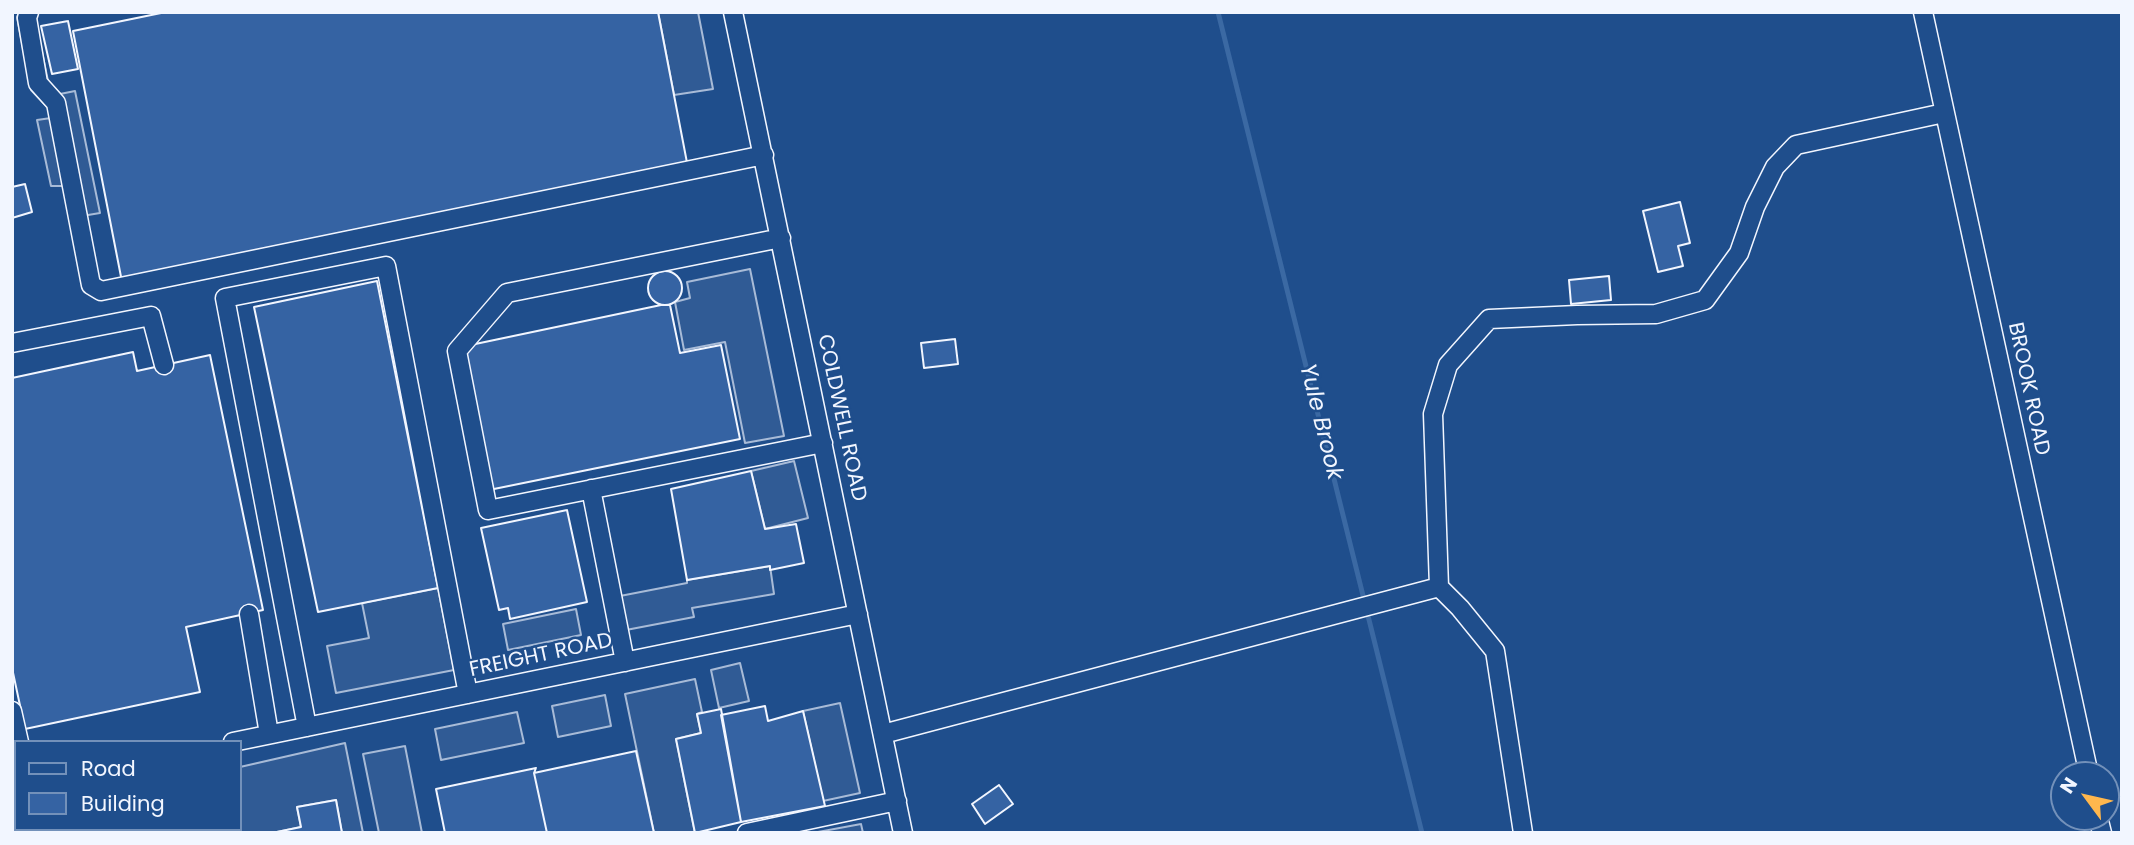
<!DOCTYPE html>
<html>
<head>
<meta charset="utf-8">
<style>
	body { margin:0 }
	#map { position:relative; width:2134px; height:845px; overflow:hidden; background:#1f4e8c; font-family:Poppins,sans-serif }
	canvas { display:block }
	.frame { position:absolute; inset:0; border:14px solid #f2f6ff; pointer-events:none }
	.legend { position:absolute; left:14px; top:740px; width:228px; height:91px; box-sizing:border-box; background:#1f4e8c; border:2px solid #7391ba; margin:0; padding:9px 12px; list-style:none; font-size:21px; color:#f2f6ff }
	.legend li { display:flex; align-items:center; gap:14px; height:35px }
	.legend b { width:35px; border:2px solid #7391ba }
	.north { position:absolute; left:2050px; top:761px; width:70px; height:70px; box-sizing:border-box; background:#1f4e8c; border:2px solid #7391ba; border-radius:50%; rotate:303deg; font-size:19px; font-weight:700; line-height:28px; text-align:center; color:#f2f6ff }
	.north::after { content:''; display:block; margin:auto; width:24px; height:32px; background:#ffb74d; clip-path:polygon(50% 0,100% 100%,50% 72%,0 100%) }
</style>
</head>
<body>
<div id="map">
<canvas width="2134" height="845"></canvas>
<div class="frame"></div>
<ul class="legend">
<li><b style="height:9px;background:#1f4e8c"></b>Road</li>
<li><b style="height:19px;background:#3563a3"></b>Building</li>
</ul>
<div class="north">N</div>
</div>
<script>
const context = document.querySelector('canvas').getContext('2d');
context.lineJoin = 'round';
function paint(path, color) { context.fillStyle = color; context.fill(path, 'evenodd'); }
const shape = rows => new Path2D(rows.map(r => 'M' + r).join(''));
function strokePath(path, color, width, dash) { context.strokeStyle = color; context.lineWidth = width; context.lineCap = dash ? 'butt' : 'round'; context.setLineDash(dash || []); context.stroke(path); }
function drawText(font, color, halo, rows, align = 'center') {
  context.font = font + ' Poppins,sans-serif'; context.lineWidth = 5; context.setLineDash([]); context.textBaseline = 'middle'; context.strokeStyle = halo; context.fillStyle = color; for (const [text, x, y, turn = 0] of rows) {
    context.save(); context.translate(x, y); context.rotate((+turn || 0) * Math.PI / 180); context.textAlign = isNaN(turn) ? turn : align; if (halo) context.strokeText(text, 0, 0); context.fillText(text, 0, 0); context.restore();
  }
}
const parking = shape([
	[19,12,38,12,35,18,48,81,60,94,75,91,100,213,70,218,63,186,51,186,37,120,51,118,50,110,31,90,17,17,19,12],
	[658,12,698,12,713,89,674,95,658,12],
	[750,269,784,436,745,443,725,342,684,350,675,302,690,298,687,282,750,269],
	[794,461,808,518,765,529,751,471,794,461],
	[770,566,774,594,692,608,694,617,626,630,620,596,687,583,687,580,770,566],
	[438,588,454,670,336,693,327,646,369,638,362,603,438,588],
	[576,609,581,635,508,650,503,624,576,609],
	[740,663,749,701,719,708,711,670,740,663],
	[695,679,702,712,697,714,701,733,676,739,695,833,654,833,625,694,695,679],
	[605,695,611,726,558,737,552,706,605,695],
	[840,703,860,793,823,801,803,711,840,703],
	[517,712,524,743,441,760,435,729,517,712],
	[345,743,363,833,342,833,336,800,297,807,301,827,272,833,93,833,92,829,240,829,240,767,345,743],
	[405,746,422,833,379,833,363,754,405,746],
	[861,824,863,833,818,833,818,832,861,824]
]);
paint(parking, '#305b95');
strokePath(parking, '#a8bbd7', 2);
strokePath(shape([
	[1218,12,1422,833]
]), '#3b69a3', 5);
const building = shape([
	[166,12,658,12,689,173,123,287,73,31,166,12],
	[68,21,78,69,52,74,41,26,68,21],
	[25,184,32,212,12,218,12,187,25,184],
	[1680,202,1690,243,1678,246,1683,266,1658,272,1643,211,1680,202],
	'648 288a17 17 0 1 1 34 0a17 17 0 1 1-34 0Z',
	[1609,276,1611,300,1571,304,1569,280,1609,276],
	[377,281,438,588,318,612,254,307,377,281],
	[661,305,670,305,680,353,721,345,740,439,489,490,461,347,661,305],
	[955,339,958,364,924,368,921,343,955,339],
	[133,352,137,371,210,355,263,610,186,627,200,692,25,729,12,668,12,378,133,352],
	[751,471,765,529,796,524,804,563,770,570,770,566,687,580,671,489,751,471],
	[567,510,587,602,510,619,508,608,499,610,481,528,567,510],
	[765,706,768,721,803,711,825,806,741,822,721,715,765,706],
	[721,709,741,822,695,833,676,739,701,733,697,714,721,709],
	[12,747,16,764,16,789,12,790,12,747],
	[636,751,654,833,547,833,534,773,636,751],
	[536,768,534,773,547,833,445,833,436,789,536,768],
	[999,785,1013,804,985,824,972,804,999,785],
	[336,800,342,833,272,833,301,827,297,807,336,800]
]);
paint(building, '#3563a3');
strokePath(building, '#f2f6ff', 2);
const minor = shape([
	[29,12,27,18,38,83,56,103,91,285,101,291,764,155],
	[733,12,903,833],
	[1923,12,2089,775],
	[781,238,507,293,457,351,488,510,823,443],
	[12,343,151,316,164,365],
	[591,489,625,662],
	[1439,587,1460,608,1495,651,1523,833],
	[249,614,269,734],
	[12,711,19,742],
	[307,727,225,298,386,266,468,694],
	[883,734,1439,587,1433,414,1448,365,1489,319,1577,315,1656,314,1705,300,1739,253,1755,207,1775,167,1796,145,1944,113],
	[233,742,858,614],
	[2098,817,2102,833],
	[44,833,48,829],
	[747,833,897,801]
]);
strokePath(minor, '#f2f6ff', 21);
strokePath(minor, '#1f4e8c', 18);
drawText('21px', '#f2f6ff', '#1f4e8c', [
	["BROOK ROAD",2028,389,78],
	["COLDWELL ROAD",841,418,78],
	["FREIGHT ROAD",541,656,-12]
]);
drawText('italic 23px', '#f2f6ff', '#1f4e8c', [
	["Yule Brook",1320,422,76]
]);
</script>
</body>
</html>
